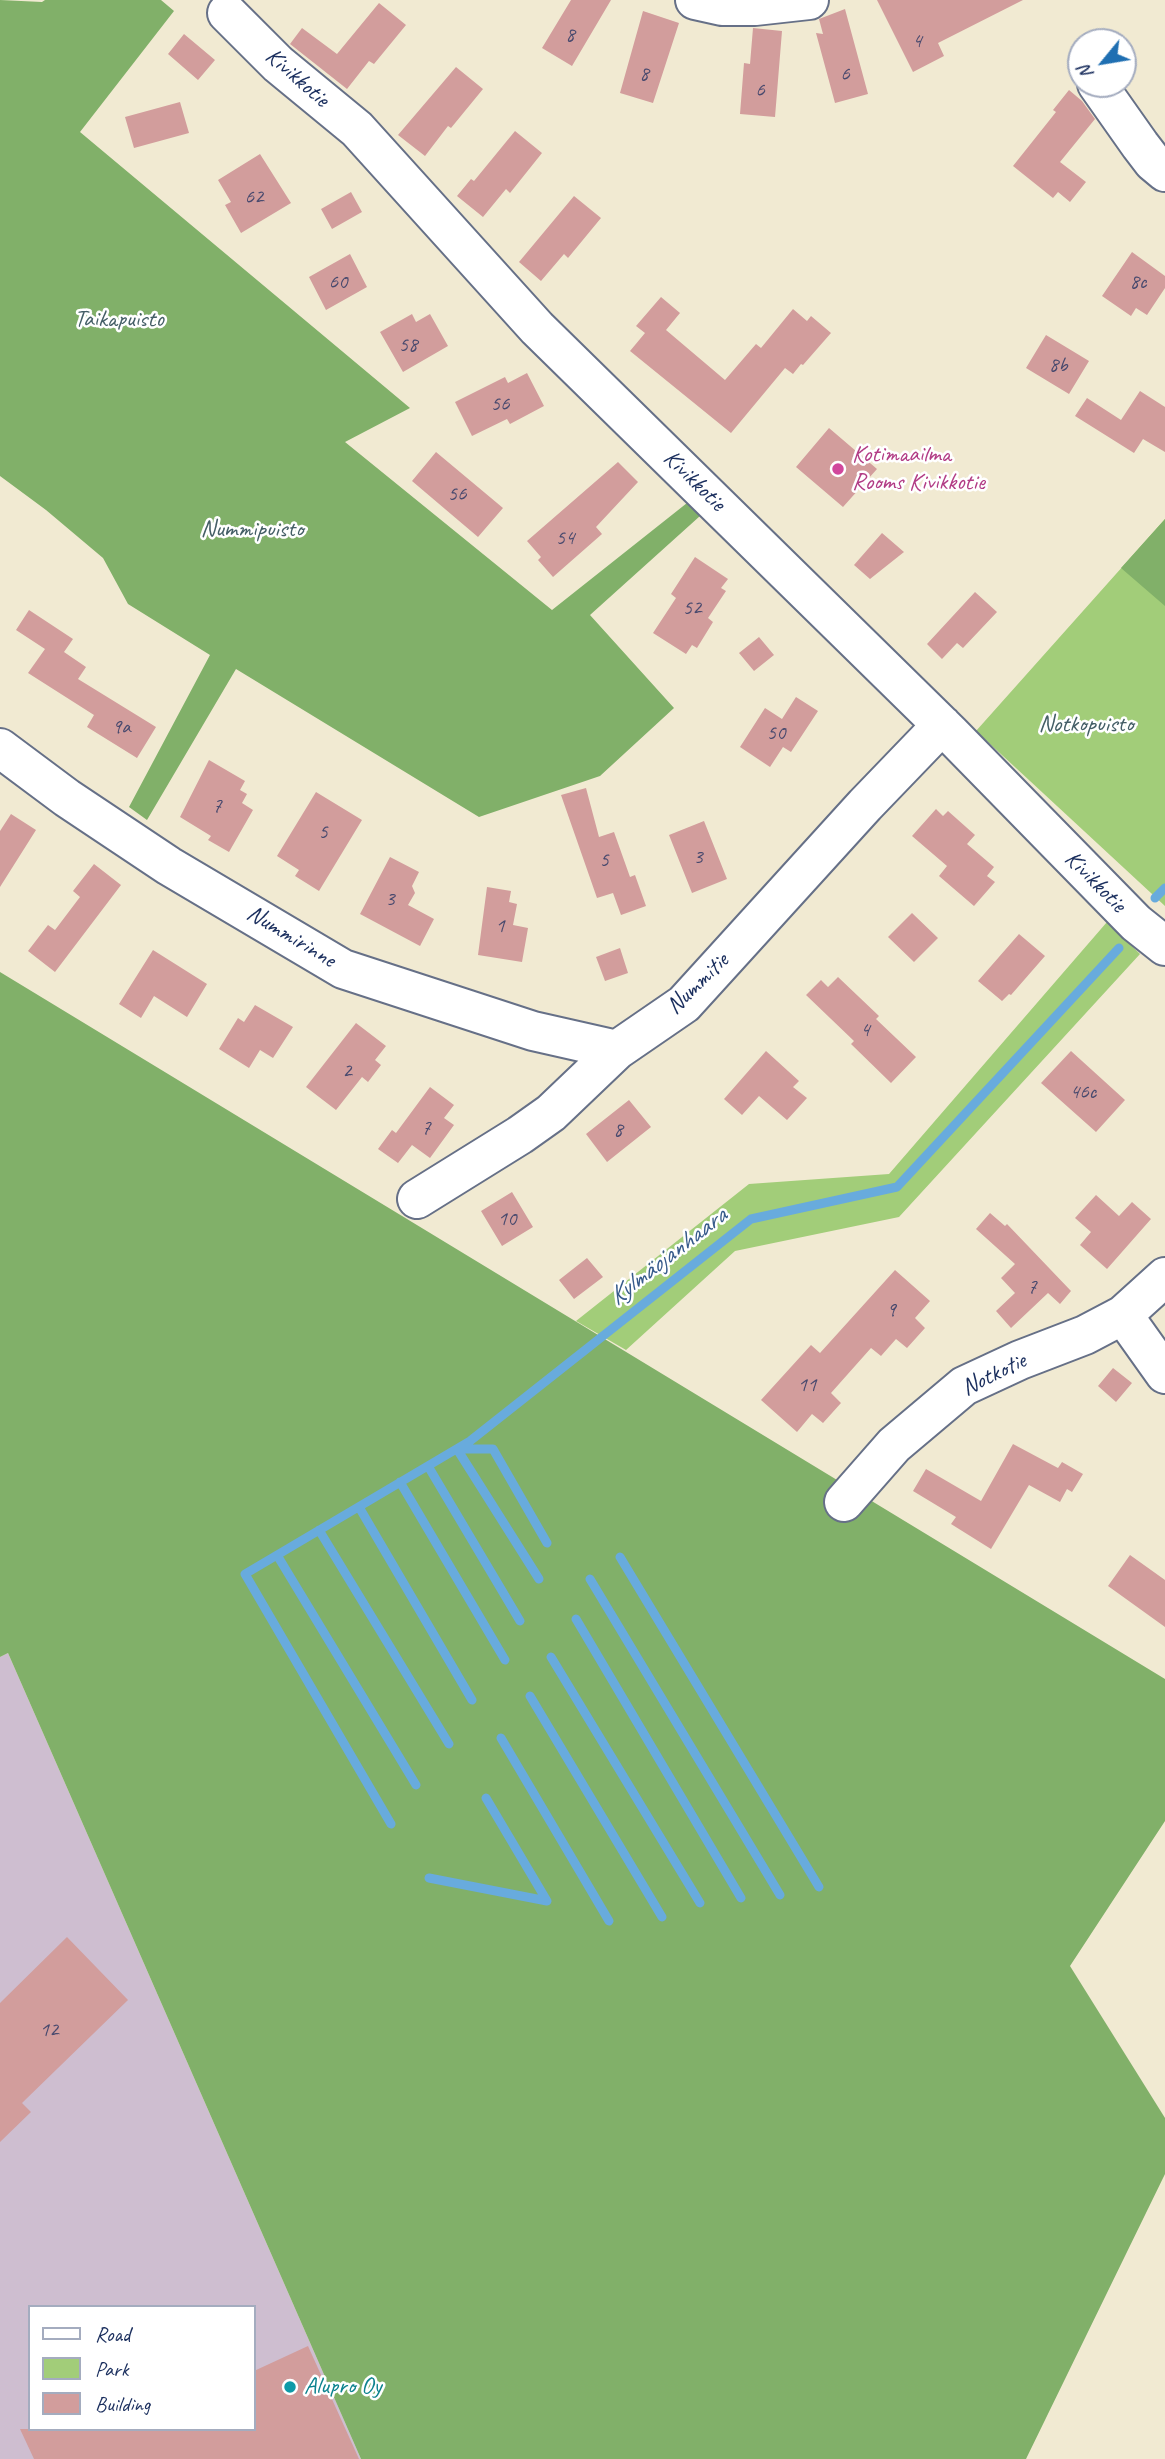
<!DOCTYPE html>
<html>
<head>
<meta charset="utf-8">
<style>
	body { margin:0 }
	#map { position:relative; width:1165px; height:2459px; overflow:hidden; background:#f1ead2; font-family:Caveat,sans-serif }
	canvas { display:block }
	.legend { position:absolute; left:28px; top:2305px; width:228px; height:126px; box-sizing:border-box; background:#fff; border:2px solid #a4acbf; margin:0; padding:9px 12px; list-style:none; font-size:21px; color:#1b2f5e }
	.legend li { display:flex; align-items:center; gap:14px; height:35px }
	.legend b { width:35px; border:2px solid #a4acbf }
	.north { position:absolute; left:1067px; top:28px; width:70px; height:70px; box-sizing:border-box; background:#fff; border:2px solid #a4acbf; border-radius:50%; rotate:240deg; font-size:19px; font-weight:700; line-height:28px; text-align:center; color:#1b2f5e }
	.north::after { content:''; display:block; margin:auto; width:24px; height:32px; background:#1f6fb2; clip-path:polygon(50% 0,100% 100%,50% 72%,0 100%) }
</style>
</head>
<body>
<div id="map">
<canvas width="1165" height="2459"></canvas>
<ul class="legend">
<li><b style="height:9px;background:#fff"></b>Road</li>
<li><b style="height:19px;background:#a2cd79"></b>Park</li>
<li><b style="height:19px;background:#d29d9c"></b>Building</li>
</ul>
<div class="north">N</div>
</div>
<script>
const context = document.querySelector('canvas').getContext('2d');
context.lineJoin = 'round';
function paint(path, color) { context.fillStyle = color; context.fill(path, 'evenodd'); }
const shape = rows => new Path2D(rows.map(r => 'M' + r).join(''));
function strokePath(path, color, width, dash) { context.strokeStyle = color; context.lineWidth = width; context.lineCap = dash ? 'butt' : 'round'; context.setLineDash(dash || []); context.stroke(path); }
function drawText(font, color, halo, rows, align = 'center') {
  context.font = font + ' Caveat,sans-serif'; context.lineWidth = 5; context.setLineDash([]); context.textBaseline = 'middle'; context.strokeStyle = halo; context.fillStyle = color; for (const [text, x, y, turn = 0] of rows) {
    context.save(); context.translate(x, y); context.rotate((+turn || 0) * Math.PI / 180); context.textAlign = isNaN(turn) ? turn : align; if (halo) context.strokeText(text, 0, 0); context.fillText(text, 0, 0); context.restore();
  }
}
paint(shape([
	[8,1653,361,2459,0,2459,0,1657],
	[30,2307,254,2307,254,2429,30,2429]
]), '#cebed0');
paint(shape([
	[1165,519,1165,906,976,731],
	[1107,922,1140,954,899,1217,735,1251,626,1350,576,1321,749,1184,889,1174]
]), '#a2cd79');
paint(shape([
	[0,0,42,2,45,0,161,0,174,11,80,132,410,408,345,442,552,610,687,503,700,516,590,615,674,708,600,776,479,817,236,669,147,820,129,807,210,655,128,604,103,558,46,510,0,476],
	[1165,519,1165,606,1121,568],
	[0,972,1165,1679,1165,1821,1070,1966,1165,2118,1165,2174,1026,2459,361,2459,8,1653,0,1657]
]), '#81b069');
strokePath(shape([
	[1155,898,1165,888],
	[457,1449,539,1579],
	[459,1449,493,1449,547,1543],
	[428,1466,520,1621],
	[400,1482,505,1660],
	[359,1507,472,1700],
	[319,1530,449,1744],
	[277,1555,416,1785],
	[620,1557,819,1887],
	[590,1579,780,1895],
	[576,1619,741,1898],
	[551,1657,700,1903],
	[530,1696,662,1917],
	[501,1738,609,1921],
	[391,1824,245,1574,470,1441,751,1219,897,1187,1119,948],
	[429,1878,547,1901,486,1798]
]), '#68abdd', 9);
paint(shape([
	[571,0,611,0,572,66,542,48],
	[877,0,1023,0,938,43,944,56,913,72],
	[379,3,406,25,374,64,369,61,347,89,290,44,302,28,337,54],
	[845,9,868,94,835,103,816,33,823,34,819,19],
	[643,11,679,23,653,103,620,93],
	[753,28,782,31,775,117,740,114,744,63,750,64],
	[184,34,215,60,198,80,168,54],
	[456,67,483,89,451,128,448,126,425,156,398,135],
	[1069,90,1082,101,1095,119,1060,162,1086,182,1070,202,1058,192,1053,198,1013,166,1056,112,1053,110],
	[180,102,189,133,134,148,125,117],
	[515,131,542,153,510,193,506,189,483,217,457,196,471,179,474,181],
	[260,154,291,203,241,233,225,205,231,202,218,180],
	[351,192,362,212,332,229,321,209],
	[574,196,601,218,568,258,564,254,541,281,519,262],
	[1132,252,1165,276,1165,288,1147,315,1136,308,1131,316,1102,296],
	[350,254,367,287,326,310,309,277],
	[661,297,680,313,666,330,725,380,756,344,761,348,793,309,807,321,811,316,831,333,803,365,801,364,793,374,785,368,731,433,630,351,645,333,636,326],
	[412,314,416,322,430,314,448,346,403,372,380,332],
	[1046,335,1089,361,1069,394,1026,368],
	[527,373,544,406,510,424,507,419,472,436,455,402,505,377,508,383],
	[1140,391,1165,407,1165,452,1143,439,1134,453,1075,416,1087,398,1121,420],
	[829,428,877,469,843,507,796,467],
	[436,452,503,508,478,537,412,481],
	[618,462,638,482,596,527,602,534,553,577,538,560,541,557,527,541],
	[882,533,904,552,870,579,854,565],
	[695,557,728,579,721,588,726,591,708,618,713,622,697,648,692,645,686,654,653,633,676,598,671,594],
	[975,592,997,612,963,648,957,643,942,659,927,644],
	[29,610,73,639,64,652,86,667,78,679,156,727,137,758,87,727,94,715,28,673,45,649,16,630],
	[759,637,774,655,754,671,739,653],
	[796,697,818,711,791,752,783,747,770,767,740,747,765,708,782,719],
	[209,760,245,781,240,790,247,794,242,803,253,810,229,852,208,840,211,836,180,817],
	[586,788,599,837,614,832,630,877,635,875,646,906,621,915,613,893,597,898,561,795],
	[316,792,362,820,319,891,295,876,299,870,277,856],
	[936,809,943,816,948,811,975,835,967,844,994,867,987,876,995,882,974,906,939,876,947,866,912,836],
	[11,814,36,830,0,887,0,831],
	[704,821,727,879,692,893,669,835],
	[390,857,419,872,412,886,415,893,408,905,434,919,420,946,360,914],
	[94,864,121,885,55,972,28,951,48,925,55,930,80,897,73,891],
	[487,887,511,891,509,902,517,904,513,925,528,928,522,962,478,955],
	[912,913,938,938,914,962,888,937],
	[1019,934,1045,956,1011,995,1009,994,1002,1001,978,981],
	[620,948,628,973,605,981,596,957],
	[153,950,207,984,187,1017,154,996,141,1018,119,1004],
	[838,977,879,1016,876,1019,916,1057,891,1083,851,1044,854,1041,806,995,821,980,828,987],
	[255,1005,293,1027,273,1058,260,1050,249,1068,219,1049,238,1018,244,1022],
	[356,1023,386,1046,375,1060,381,1065,368,1082,362,1077,336,1110,306,1087],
	[766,1051,799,1081,793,1087,807,1098,787,1120,759,1096,742,1115,724,1099],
	[1071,1051,1125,1100,1096,1132,1041,1083],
	[430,1087,454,1105,444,1118,454,1125,430,1158,412,1145,398,1163,378,1149,392,1130,396,1133],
	[629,1100,651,1127,607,1162,586,1134],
	[512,1192,533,1227,502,1246,481,1211],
	[1096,1195,1119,1216,1132,1202,1151,1219,1107,1269,1080,1245,1091,1232,1075,1218],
	[990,1213,1005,1226,1007,1224,1071,1291,1060,1304,1048,1293,1011,1328,996,1311,1015,1293,1001,1278,1015,1264,976,1229],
	[587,1258,603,1277,574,1299,559,1280],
	[895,1270,930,1301,915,1318,925,1328,907,1348,896,1339,881,1356,871,1348,831,1393,841,1403,823,1423,812,1414,797,1432,761,1400,811,1345,820,1353],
	[1113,1368,1132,1383,1116,1402,1098,1386],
	[1013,1444,1058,1468,1062,1462,1083,1474,1072,1492,1067,1489,1060,1502,1029,1485,991,1549,951,1524,956,1517,913,1491,926,1469,981,1501],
	[1130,1555,1165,1580,1165,1627,1108,1586],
	[67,1937,128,2000,22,2103,31,2112,0,2142,0,2003],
	[308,2346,359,2459,34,2459,20,2429,254,2429,254,2371]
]), '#d29d9c');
const minor = shape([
	[695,0,722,6,755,6,809,0],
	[227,13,278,64,357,129,537,328,951,734,1136,923,1165,946],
	[1097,84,1140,145,1153,162,1165,172],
	[0,748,67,798,169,866,343,969,533,1031,617,1050],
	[417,1199,520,1135,551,1113,617,1050,684,1004,865,805,942,725],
	[1123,1315,1165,1374],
	[844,1502,894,1445,964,1386,1020,1360,1085,1335,1123,1315,1165,1277]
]);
strokePath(minor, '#667087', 42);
strokePath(minor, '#fff', 38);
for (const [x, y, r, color] of [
	[838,469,7,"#d1479c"],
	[290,2387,7,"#0f9aa8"]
]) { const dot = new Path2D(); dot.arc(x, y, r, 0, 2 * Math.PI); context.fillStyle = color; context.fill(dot); strokePath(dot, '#fff', 2.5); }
drawText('21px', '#494a6e', null, [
	["8",570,35],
	["4",917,41],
	["8",644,74],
	["6",845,74],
	["6",760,90],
	["62",254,197],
	["60",338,282],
	["8c",1138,282],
	["58",408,345],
	["8b",1058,365],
	["56",500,404],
	["56",457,494],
	["54",565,538],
	["52",692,608],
	["9a",121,727],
	["50",776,733],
	["7",217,806],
	["5",323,832],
	["3",698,857],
	["5",604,860],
	["3",390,899],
	["1",500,926],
	["4",865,1030],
	["2",347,1071],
	["46c",1083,1092],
	["7",426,1128],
	["8",618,1130],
	["10",507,1219],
	["7",1032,1287],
	["9",891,1310],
	["11",807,1385],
	["12",49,2030]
]);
drawText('24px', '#1b2f5e', '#fff', [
	["Kivikkotie",297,78,41],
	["Kivikkotie",694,481,44],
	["Kivikkotie",1095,882,45],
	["Nummirinne",291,937,31],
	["Nummitie",698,984,-44],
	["Notkotie",994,1375,-26]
]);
drawText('24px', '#445e66', '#fff', [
	["Taikapuisto",119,320],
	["Nummipuisto",252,530],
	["Notkopuisto",1086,725]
]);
drawText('24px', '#b23c85', '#fff', [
	["Kotimaailma",852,455],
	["Rooms Kivikkotie",852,483]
], 'left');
drawText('24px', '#0d838f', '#fff', [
	["Alupro Oy",304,2387]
], 'left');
drawText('italic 26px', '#365a8a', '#fff', [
	["Kylmäojanhaara",668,1257,-38]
]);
</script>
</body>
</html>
